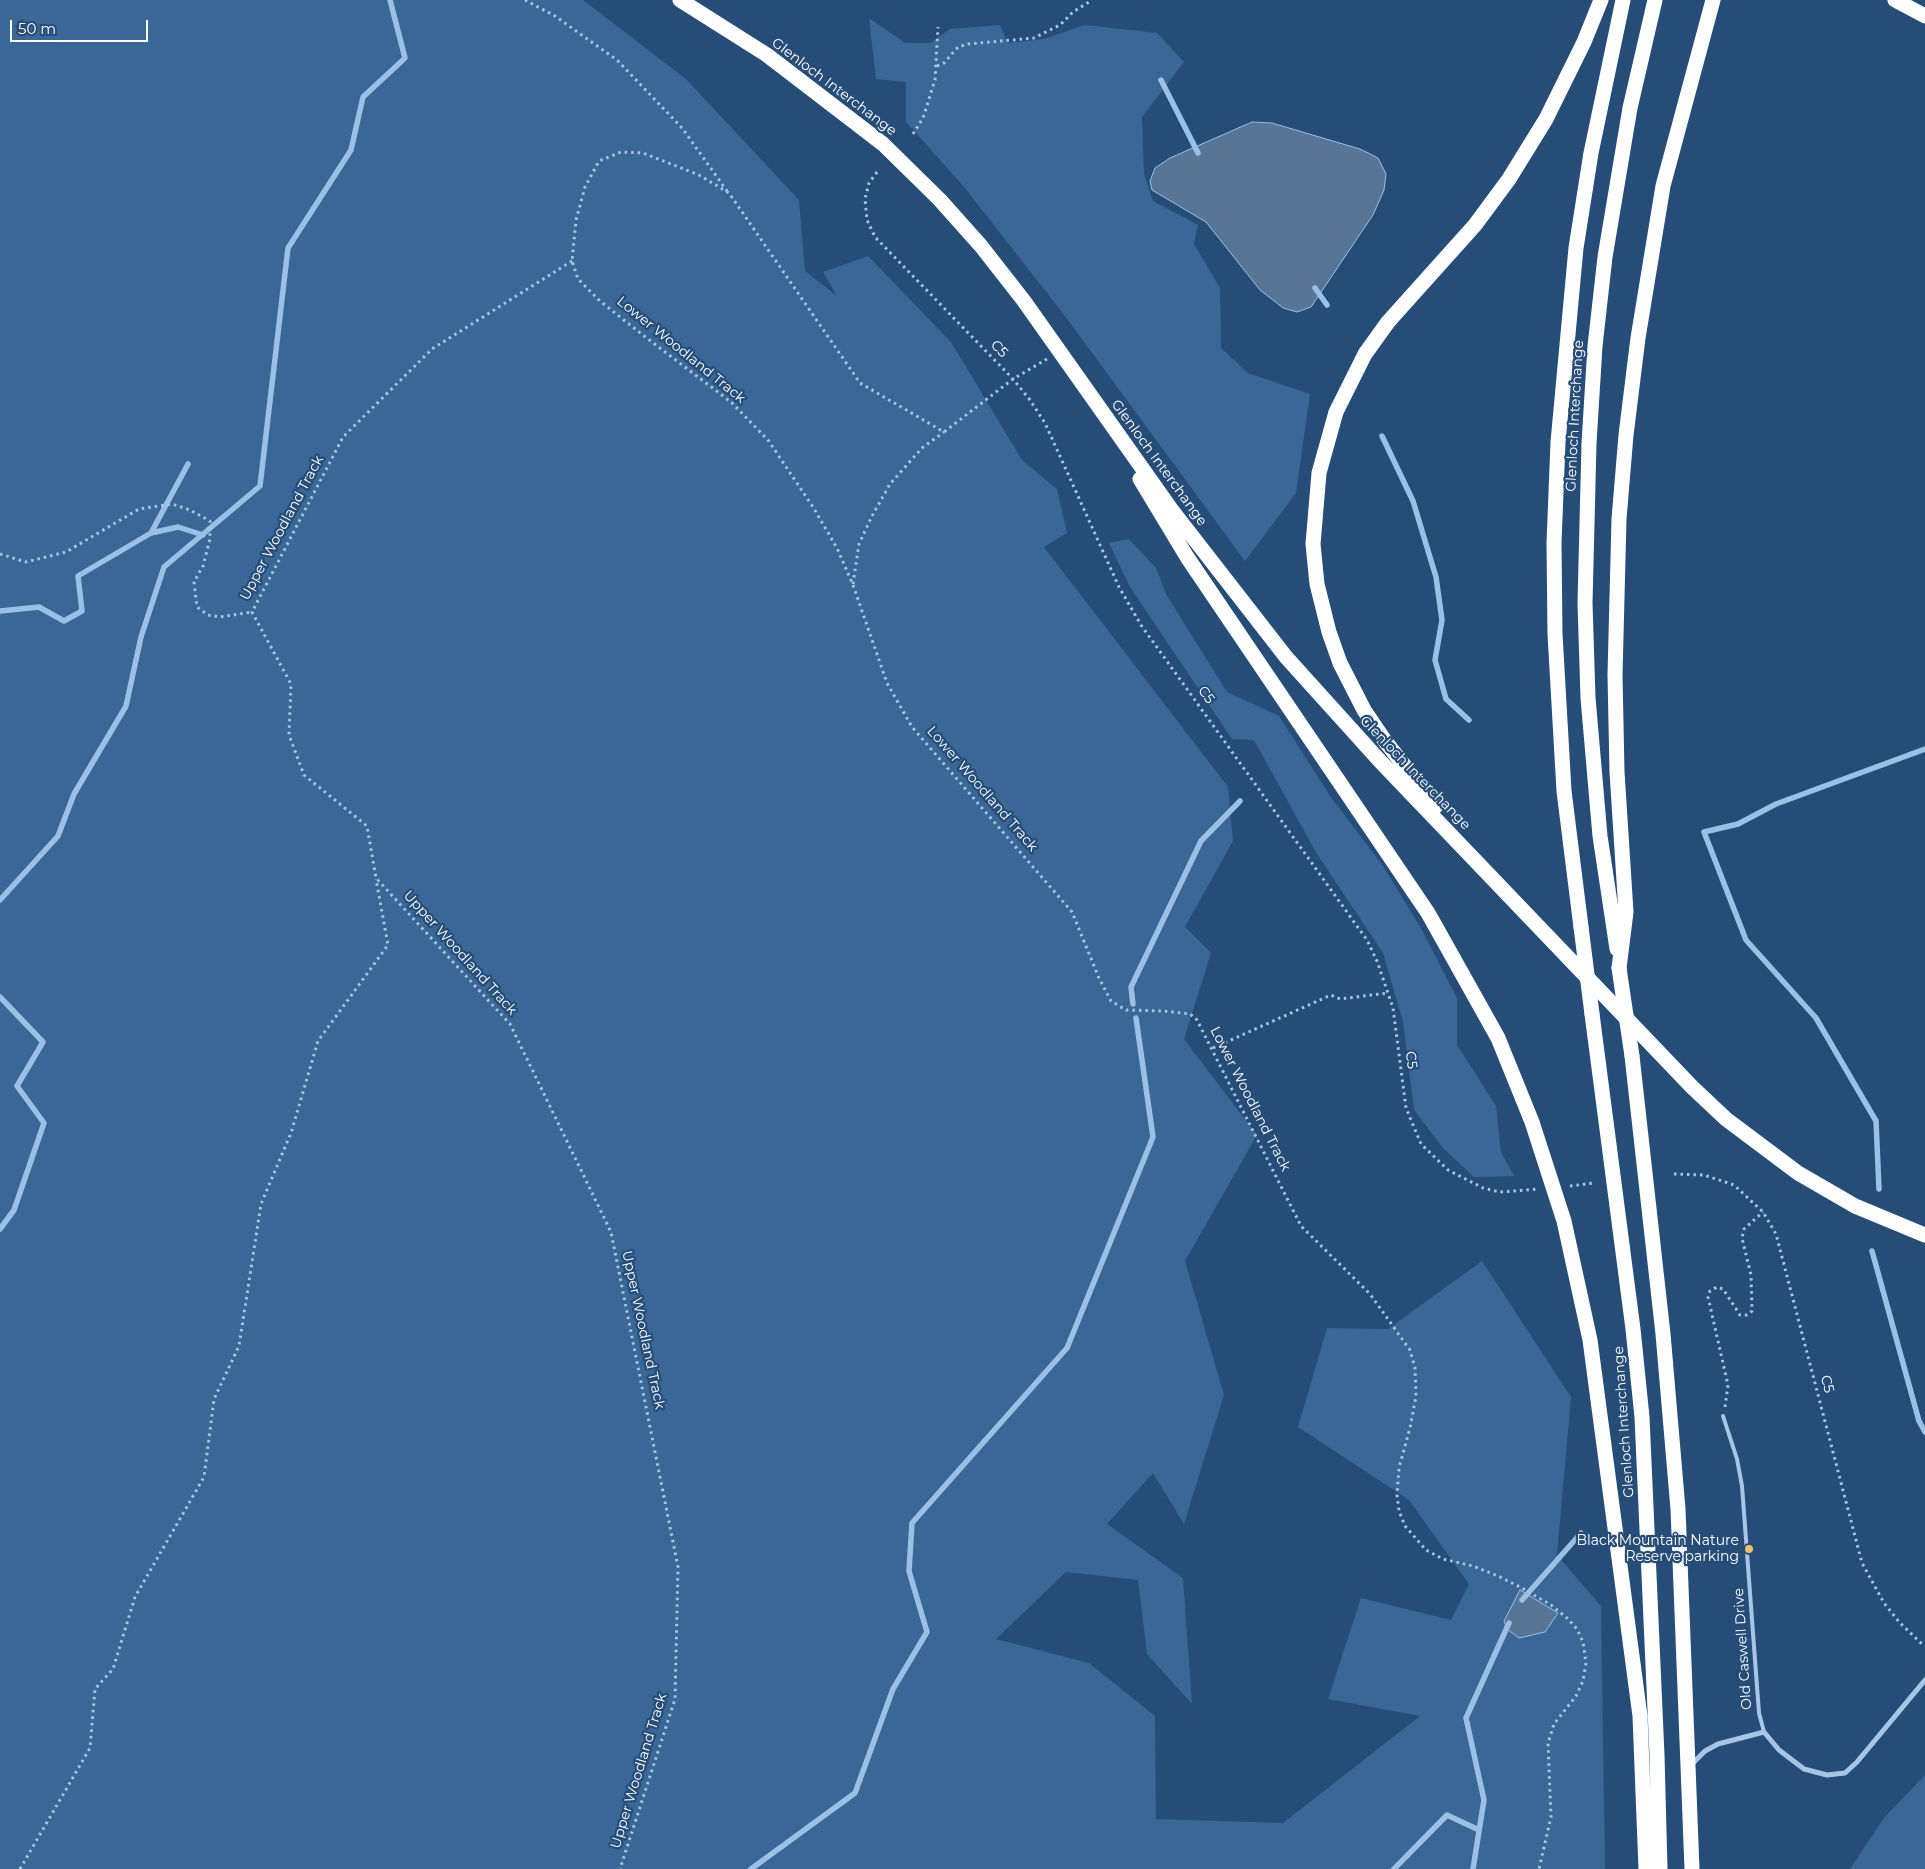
<!DOCTYPE html>
<html>
<head>
<meta charset="utf-8">
<style>
	body { margin:0 }
	#map { position:relative; width:1925px; height:1869px; overflow:hidden; background:#264d78; font-family:Montserrat,sans-serif }
	canvas { display:block }
	.scale { position:absolute; left:10px; top:20px; width:138px; height:22px; box-sizing:border-box; border:2px solid #fff; border-top:0; padding-left:6px; font-size:15px; line-height:18px; white-space:nowrap; color:#fff; -webkit-text-stroke:4px #264d78; paint-order:stroke }
</style>
</head>
<body>
<div id="map">
<canvas width="1925" height="1869"></canvas>
<div class="scale">50 m</div>
</div>
<script>
const context = document.querySelector('canvas').getContext('2d');
context.lineJoin = 'round';
function paint(path, color) { context.fillStyle = color; context.fill(path, 'evenodd'); }
const shape = rows => new Path2D(rows.map(r => 'M' + r).join(''));
function strokePath(path, color, width, dash) { context.strokeStyle = color; context.lineWidth = width; context.lineCap = dash ? 'butt' : 'round'; context.setLineDash(dash || []); context.stroke(path); }
function drawText(font, color, halo, rows, align = 'center') {
  context.font = font + ' Montserrat,sans-serif'; context.lineWidth = 4.5; context.setLineDash([]); context.textBaseline = 'middle'; context.strokeStyle = halo; context.fillStyle = color; for (const [text, x, y, turn = 0] of rows) {
    context.save(); context.translate(x, y); context.rotate((+turn || 0) * Math.PI / 180); context.textAlign = isNaN(turn) ? turn : align; if (halo) context.strokeText(text, 0, 0); context.fillText(text, 0, 0); context.restore();
  }
}
paint(shape([
	[0,0,583,0,686,79,799,200,805,271,837,296,823,272,868,256,951,342,1022,460,1057,489,1067,533,1044,547,1228,787,1233,841,1185,927,1211,953,1184,1039,1257,1135,1185,1261,1224,1395,1184,1524,1153,1473,1107,1524,1183,1578,1192,1704,1147,1654,1138,1580,1066,1572,996,1639,1089,1663,1155,1716,1156,1819,1283,1823,1420,1716,1328,1699,1361,1598,1451,1620,1469,1584,1409,1500,1298,1427,1327,1328,1388,1329,1482,1261,1571,1397,1557,1555,1601,1606,1605,1869,0,1869],
	[869,18,905,43,931,43,950,29,1000,25,1008,43,1044,39,1085,25,1157,33,1184,62,1142,117,1144,174,1153,201,1198,225,1194,244,1220,288,1221,348,1248,373,1310,394,1296,493,1245,561,1065,316,965,188,906,122,906,82,876,79],
	[1129,539,1156,568,1166,594,1227,692,1279,716,1330,796,1383,866,1422,930,1457,998,1457,1045,1496,1106,1501,1152,1514,1176,1474,1177,1442,1147,1414,1110,1403,1022,1383,953,1317,854,1254,740,1232,739,1130,587,1109,543],
	[1925,1775,1925,1869,1850,1869,1884,1818]
]), '#396796');
const water = shape([
	[1252,122,1272,123,1360,149,1378,158,1386,174,1384,190,1373,215,1311,307,1297,312,1283,308,1260,290,1206,222,1152,190,1150,181,1155,168,1170,158,1252,122],
	[1520,1590,1558,1613,1545,1632,1519,1638,1507,1629,1504,1621,1520,1590]
]);
paint(water, '#587595');
strokePath(water, '#9cc0e4', 1);
strokePath(shape([
	[1161,80,1198,153],
	[1315,288,1327,305],
	[1382,436,1413,501,1436,577,1442,620,1435,660,1446,699,1469,720],
	[151,533,188,464],
	[0,611,39,607,64,621,82,611,78,576,151,533,178,527,203,535],
	[0,900,58,836,74,794,126,706,141,637,164,567,260,486,288,248,351,150,363,97,405,58,390,0],
	[0,997,43,1042,17,1086,44,1123,14,1210,0,1229],
	[1133,1004,1131,987,1201,841,1240,801],
	[1879,1189,1876,1121,1816,1018,1746,940,1704,832,1738,824,1776,804,1925,749],
	[1872,1251,1919,1421,1925,1432],
	[1522,1600,1581,1533],
	[751,1869,855,1793,893,1689,927,1632,909,1571,912,1523,1067,1348,1153,1137,1136,1018],
	[1394,1869,1447,1815,1479,1830],
	[1473,1869,1484,1800,1466,1718,1509,1623]
]), '#9cc0e4', 5.5);
strokePath(shape([
	[525,0,555,16,617,60,682,128,727,191],
	[937,66,944,63,958,47,968,44,1034,38,1060,25,1073,12,1092,0],
	[913,134,923,118,935,80,938,27],
	[877,172,869,183,865,199,867,220,875,237,1013,379,1030,400,1045,423,1119,587,1141,625,1367,940,1377,961,1393,1008,1406,1108,1421,1144,1448,1170,1483,1188,1500,1192,1538,1189],
	[572,261,432,349,343,437,252,612,291,684,289,735,304,775,367,826,376,878,510,1024,611,1232,678,1567,675,1699,620,1869],
	[1047,359,1013,379,944,432,860,383,729,193,699,175,643,153,621,152,599,161,585,187,576,220,572,261,578,279,600,301,644,336,731,402,768,440,813,507,837,548,853,585,887,683,912,727,1072,912,1099,978,1111,1001,1126,1010,1164,1011,1190,1014,1197,1020,1301,1226,1370,1294,1410,1350,1415,1368,1416,1396,1410,1428,1399,1468,1397,1495,1399,1511,1405,1526,1426,1550,1443,1559,1473,1566,1498,1576,1522,1588,1551,1605,1567,1618,1577,1629,1583,1642,1586,1663,1583,1681,1576,1696,1554,1724,1548,1743,1551,1817,1539,1869],
	[0,554,26,562,66,552,139,509,172,504,190,510,210,521,210,539,203,566,194,582,197,607,208,615,220,617,252,612],
	[853,584,859,544,872,516,890,484,922,448,944,432],
	[1213,1048,1331,995,1340,999,1388,993],
	[1674,1174,1704,1175,1734,1185,1763,1212,1776,1234,1862,1563,1884,1603,1900,1623,1923,1645],
	[1570,1186,1594,1183],
	[1725,1407,1728,1385,1708,1297,1710,1291,1717,1287,1723,1289,1740,1315,1747,1315,1752,1311,1751,1275,1742,1238,1744,1229,1763,1212],
	[20,1869,90,1748,95,1689,113,1669,135,1597,204,1477,214,1399,239,1346,261,1204,291,1133,318,1041,388,945,376,879]
]), '#a8c5e3', 3, [2.5, 4]);
strokePath(shape([
	[1723,1416,1737,1459,1742,1486,1759,1713,1764,1732]
]), '#a8c5e3', 4);
strokePath(shape([
	[1691,1765,1705,1751,1718,1744,1764,1732,1779,1750,1804,1769,1827,1775,1845,1773,1857,1762,1925,1680]
]), '#a8c5e3', 5);
strokePath(shape([
	[680,0,767,55,883,144,940,200,981,246,1024,301,1171,509,1286,657,1379,760,1692,1087,1726,1119,1798,1173,1855,1206,1925,1235],
	[1895,0,1925,16],
	[1140,479,1187,557,1428,913,1498,1038,1532,1122,1564,1221,1590,1340,1640,1716,1646,1869],
	[1436,806,1385,741,1364,710,1340,663,1329,632,1317,584,1313,544,1319,473,1336,412,1365,354,1388,322,1475,225,1509,179,1546,119,1584,42,1601,0],
	[1581,927,1564,791,1555,634,1554,543,1558,442,1576,248,1591,153,1623,0],
	[1617,949,1600,836,1588,698,1585,603,1589,443,1595,346,1605,257,1630,108,1655,0],
	[1619,968,1626,912,1617,772,1615,675,1619,519,1626,435,1638,338,1663,186,1713,0],
	[1592,1014,1633,1329,1642,1417,1657,1755,1660,1869],
	[1632,1056,1663,1334,1678,1509,1692,1869]
]), '#fff', 15);
strokePath(shape([
	[1581,927,1592,1014],
	[1619,968,1632,1056]
]), '#fff', 15);
for (const [x, y, r, color] of [
	[1749,1549,5,"#ecc26d"]
]) { const dot = new Path2D(); dot.arc(x, y, r, 0, 2 * Math.PI); context.fillStyle = color; context.fill(dot); strokePath(dot, '#264d78', 2); }
drawText('14px', '#fff', '#264d78', [
	["Glenloch Interchange",834,87,37],
	["C5",999,349,46],
	["Lower Woodland Track",681,350,39],
	["Glenloch Interchange",1575,416,-87],
	["Glenloch Interchange",1159,463,54],
	["Upper Woodland Track",282,528,-62],
	["C5",1206,695,54],
	["Glenloch Interchange",1415,773,46],
	["Lower Woodland Track",982,789,49],
	["Upper Woodland Track",460,953,48],
	["C5",1411,1060,83],
	["Lower Woodland Track",1250,1099,63],
	["Upper Woodland Track",643,1330,78],
	["C5",1827,1384,76],
	["Glenloch Interchange",1624,1422,-94],
	["Old Caswell Drive",1743,1649,-94],
	["Upper Woodland Track",639,1771,-73]
]);
drawText('14px', '#fff', '#264d78', [
	["Black Mountain Nature",1739,1541],
	["Reserve parking",1739,1557]
], 'right');
</script>
</body>
</html>
